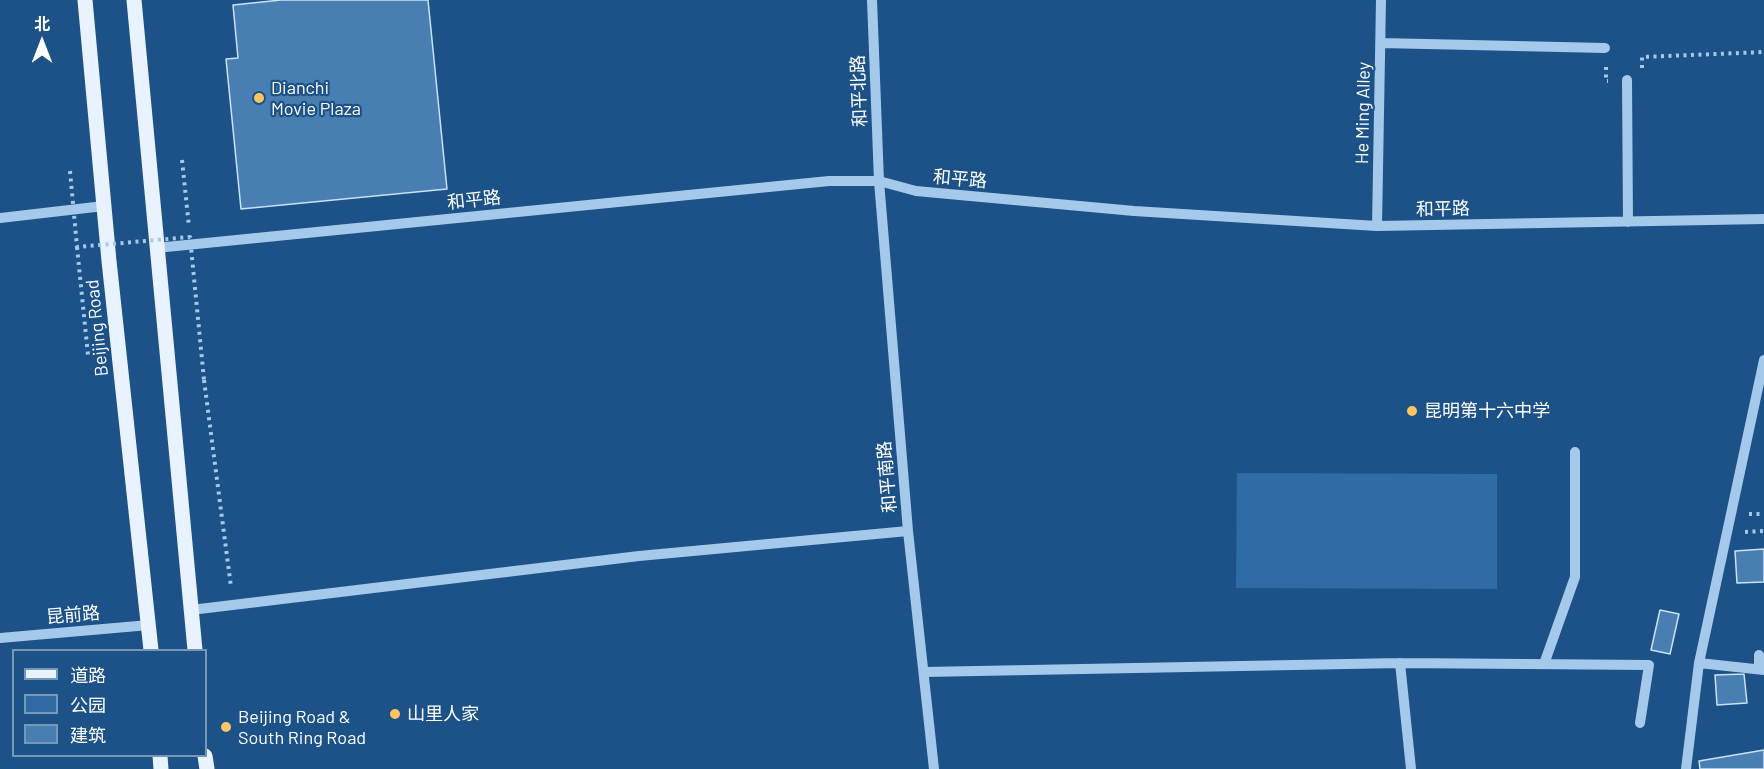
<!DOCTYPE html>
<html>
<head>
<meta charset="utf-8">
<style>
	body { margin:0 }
	#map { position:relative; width:1764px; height:769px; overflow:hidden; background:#1c5287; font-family:Barlow,"Noto Sans SC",sans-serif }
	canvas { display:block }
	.legend { position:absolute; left:12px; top:649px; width:195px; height:108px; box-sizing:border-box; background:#1c5287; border:2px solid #7797b7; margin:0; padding:8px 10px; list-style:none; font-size:18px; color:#fff }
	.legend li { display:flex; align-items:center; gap:12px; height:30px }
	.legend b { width:30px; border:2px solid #7797b7 }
	.north { position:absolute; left:12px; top:12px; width:60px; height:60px; -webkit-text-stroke:4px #1c5287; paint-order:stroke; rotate:0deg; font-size:16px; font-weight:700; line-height:24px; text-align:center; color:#fff }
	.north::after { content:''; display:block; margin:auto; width:21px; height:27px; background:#fff; clip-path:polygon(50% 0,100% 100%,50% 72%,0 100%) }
</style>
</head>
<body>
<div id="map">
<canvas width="1764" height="769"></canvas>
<ul class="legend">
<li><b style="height:8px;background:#e9f3ff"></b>道路</li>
<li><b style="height:16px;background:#2f6ca5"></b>公园</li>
<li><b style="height:16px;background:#497eb2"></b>建筑</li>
</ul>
<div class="north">北</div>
</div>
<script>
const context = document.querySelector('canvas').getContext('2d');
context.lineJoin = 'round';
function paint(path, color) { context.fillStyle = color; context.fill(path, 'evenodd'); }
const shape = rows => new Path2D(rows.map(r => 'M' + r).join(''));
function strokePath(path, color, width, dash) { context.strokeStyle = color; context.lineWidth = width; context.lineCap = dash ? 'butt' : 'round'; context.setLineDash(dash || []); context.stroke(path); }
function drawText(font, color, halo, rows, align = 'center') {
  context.font = font + ' Barlow,"Noto Sans SC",sans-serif'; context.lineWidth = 4.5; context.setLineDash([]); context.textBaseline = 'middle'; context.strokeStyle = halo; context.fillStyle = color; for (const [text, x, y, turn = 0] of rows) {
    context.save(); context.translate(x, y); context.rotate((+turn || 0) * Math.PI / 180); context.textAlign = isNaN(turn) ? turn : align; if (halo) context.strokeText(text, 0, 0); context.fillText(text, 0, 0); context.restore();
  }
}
paint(shape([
	[1237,473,1497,474,1497,589,1236,588]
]), '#2f6ca5');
const building = shape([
	[281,0,428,0,447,189,241,209,226,59,238,58,233,5,281,0],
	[1764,549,1764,582,1737,583,1735,551,1764,549],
	[1660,610,1679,614,1670,654,1651,650,1660,610],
	[1744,674,1747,703,1717,705,1715,675,1744,674],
	[1764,750,1764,769,1700,769,1699,761,1764,750]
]);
paint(building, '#497eb2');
strokePath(building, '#c9e2f8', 1.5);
strokePath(shape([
	[1606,67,1606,81,1608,81],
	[1642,68,1642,57,1764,52],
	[182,160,189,227],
	[77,247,88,355],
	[204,380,231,587],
	[1749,514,1764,514],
	[1745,532,1764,531]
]), '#a4c9eb', 4, [3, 4.5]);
strokePath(shape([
	[872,0,879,181,908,531,934,769],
	[1381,43,1605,48],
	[1627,80,1628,222],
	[0,218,104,206],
	[1377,226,1381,0],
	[156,248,829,181,879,181,916,191,1134,211,1377,226,1764,219],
	[191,610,639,556,908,531],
	[0,638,149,625],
	[1400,663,1411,769],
	[1699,663,1764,670],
	[1544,664,1575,577,1575,452],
	[1759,669,1759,655],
	[924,672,1400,663,1649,665,1640,723],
	[1686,769,1699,663,1764,360]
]), '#a4c9eb', 10);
strokePath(shape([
	[85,0,109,261,151,650],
	[134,0,195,650],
	[160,756,161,769],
	[205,756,207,769]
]), '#e9f3ff', 15);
strokePath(shape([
	[70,171,77,247,190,237,204,380]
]), '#a4c9eb', 4, [3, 4.5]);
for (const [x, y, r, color] of [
	[259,98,6,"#fcc562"],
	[1412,411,6,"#fcc562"],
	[395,714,6,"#fcc562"],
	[226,727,6,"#fcc562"]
]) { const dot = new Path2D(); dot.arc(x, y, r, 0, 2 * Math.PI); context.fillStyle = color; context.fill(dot); strokePath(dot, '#1c5287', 2); }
drawText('18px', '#fff', '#1c5287', [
	["Dianchi",271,88],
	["Movie Plaza",271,109],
	["昆明第十六中学",1424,411],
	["山里人家",407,714],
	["Beijing Road &",238,717],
	["South Ring Road",238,738]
], 'left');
drawText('18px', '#fff', '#1c5287', [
	["和平北路",859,91,-92],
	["He Ming Alley",1363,113,-89],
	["和平路",960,179,5],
	["和平路",474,200,-6],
	["和平路",1443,209,-1],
	["Beijing Road",97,328,-96],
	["和平南路",887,477,-95],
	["昆前路",73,615,-5]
]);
</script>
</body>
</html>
